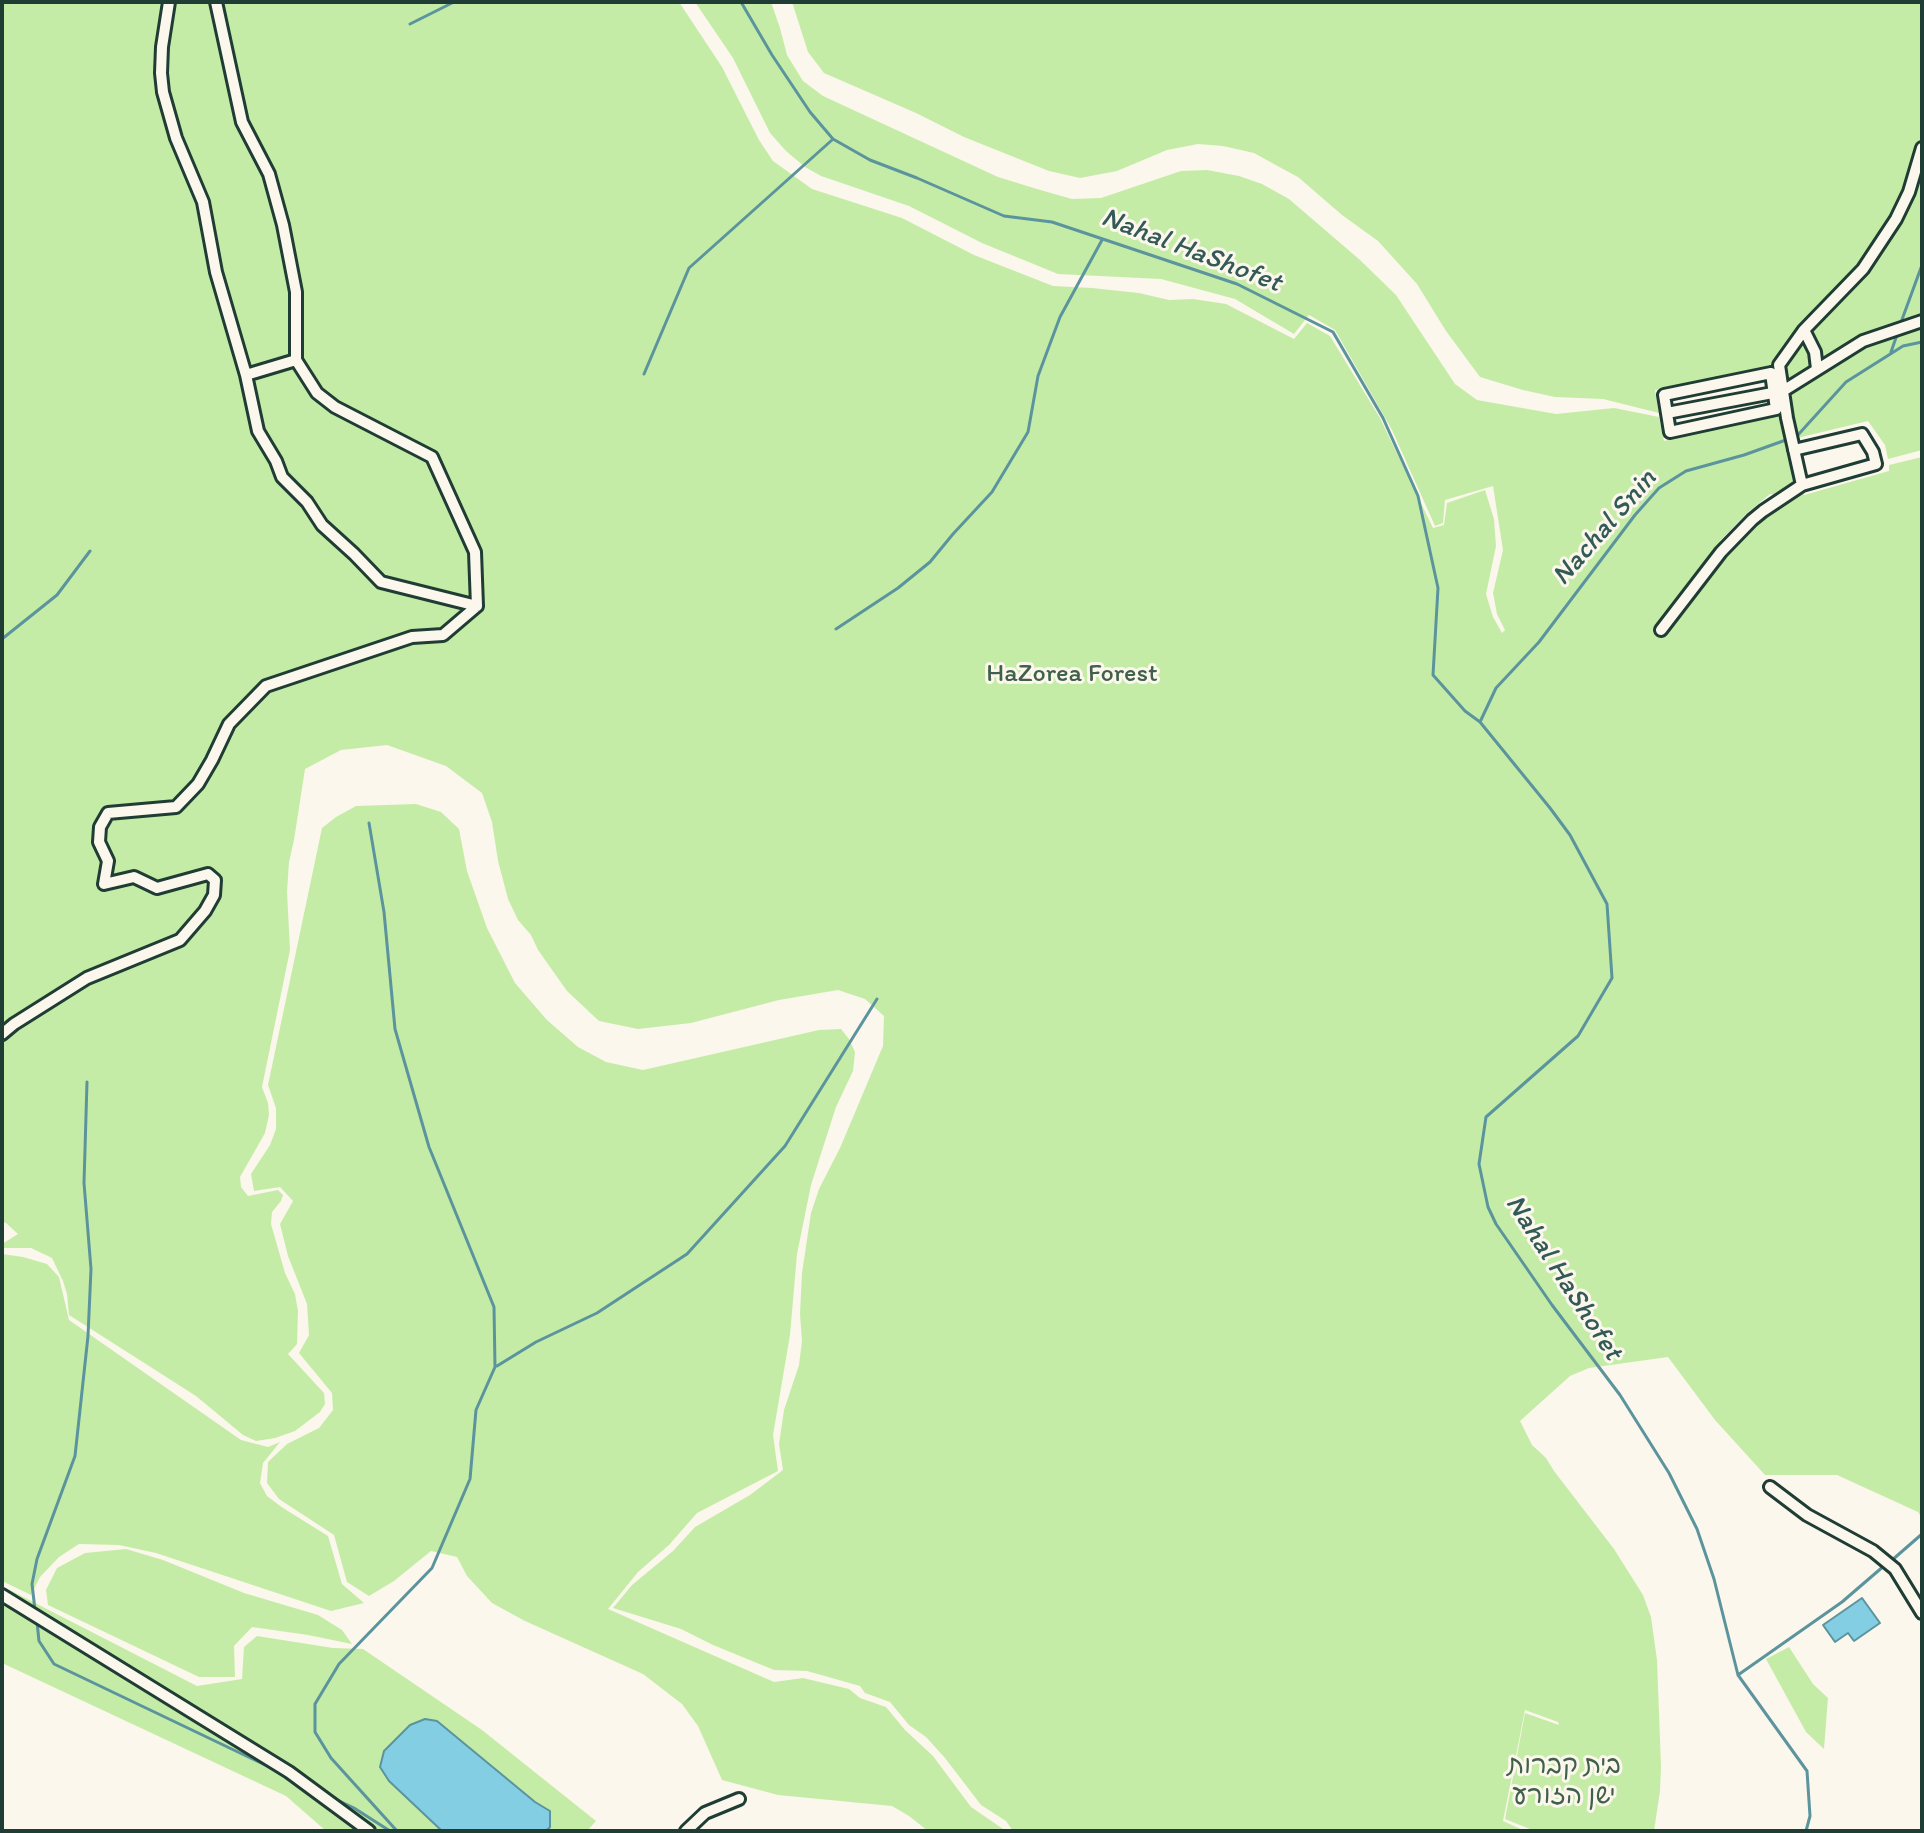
<!DOCTYPE html>
<html>
<head>
<meta charset="utf-8">
<style>
	body { margin:0 }
	#map { position:relative; width:1924px; height:1833px; overflow:hidden; background:#fbf7ec; font-family:Itim,sans-serif }
	canvas { display:block }
	.frame { position:absolute; inset:0; border:4px solid #1f3d34; pointer-events:none }
</style>
</head>
<body>
<div id="map">
<canvas width="1924" height="1833"></canvas>
<div class="frame"></div>
</div>
<script>
const context = document.querySelector('canvas').getContext('2d');
context.lineJoin = 'round';
function paint(path, color) { context.fillStyle = color; context.fill(path, 'evenodd'); }
const shape = rows => new Path2D(rows.map(r => 'M' + r).join(''));
function strokePath(path, color, width, dash) { context.strokeStyle = color; context.lineWidth = width; context.lineCap = dash ? 'butt' : 'round'; context.setLineDash(dash || []); context.stroke(path); }
function drawText(font, color, halo, rows, align = 'center') {
  context.font = font + ' Itim,"Playpen Sans Hebrew",sans-serif'; context.lineWidth = 6; context.setLineDash([]); context.textBaseline = 'middle'; context.strokeStyle = halo; context.fillStyle = color; for (const [text, x, y, turn = 0] of rows) {
    context.save(); context.translate(x, y); context.rotate((+turn || 0) * Math.PI / 180); context.textAlign = isNaN(turn) ? turn : align; if (halo) context.strokeText(text, 0, 0); context.fillText(text, 0, 0); context.restore();
  }
}
paint(shape([
	[2,2,679,2,722,67,759,140,773,161,812,189,902,218,974,255,1053,286,1092,288,1139,293,1169,300,1193,299,1226,304,1294,339,1307,323,1330,336,1380,418,1433,528,1444,525,1447,503,1485,490,1494,519,1496,546,1486,594,1493,617,1502,633,1505,630,1497,614,1493,593,1503,550,1493,486,1445,500,1443,523,1435,526,1392,430,1335,330,1309,315,1294,334,1235,299,1161,279,1058,274,982,243,909,206,821,176,805,167,786,151,770,133,733,58,695,2,771,2,780,28,787,55,803,81,823,96,998,177,1037,189,1072,199,1101,198,1181,171,1207,170,1239,176,1262,184,1289,199,1360,260,1396,295,1455,384,1477,400,1556,414,1614,408,1659,417,1664,441,1786,414,1781,363,1655,390,1659,413,1603,399,1555,397,1523,390,1480,377,1446,331,1417,284,1378,241,1342,215,1298,177,1283,169,1254,153,1223,146,1198,144,1167,150,1117,171,1080,178,1049,171,964,137,916,113,824,73,808,52,792,2,1922,2,1922,140,1907,190,1894,218,1862,267,1803,330,1788,350,1865,270,1898,221,1911,191,1922,157,1922,450,1888,459,1885,445,1868,421,1793,439,1787,422,1804,495,1889,471,1889,465,1922,457,1922,1518,1918,1512,1837,1475,1765,1475,1715,1420,1668,1357,1589,1368,1570,1376,1520,1421,1532,1445,1546,1458,1554,1471,1614,1549,1643,1595,1651,1617,1657,1660,1661,1766,1660,1791,1654,1831,1535,1831,1505,1819,1525,1713,1559,1725,1558,1722,1525,1710,1503,1821,1525,1831,1013,1831,1006,1821,981,1805,945,1758,926,1737,909,1725,890,1702,865,1693,860,1686,807,1671,774,1670,713,1645,681,1629,613,1608,632,1585,673,1551,695,1527,750,1495,783,1470,779,1444,784,1410,799,1365,802,1341,800,1314,802,1273,811,1213,819,1189,840,1148,883,1046,884,1016,865,999,838,990,779,1000,691,1023,638,1029,599,1021,567,991,538,950,531,935,518,920,508,899,498,861,492,822,482,793,446,766,387,745,341,750,305,769,294,840,289,862,287,892,290,950,262,1087,268,1103,269,1115,265,1133,240,1177,241,1187,248,1196,278,1190,283,1195,281,1201,272,1212,271,1224,285,1273,295,1294,298,1311,297,1344,288,1354,324,1393,325,1404,320,1412,295,1431,275,1438,256,1441,243,1435,196,1396,69,1315,67,1294,63,1281,52,1258,31,1248,2,1248,2,1244,18,1234,6,1223,2,1222],
	[1770,494,1785,496,1774,508,1729,549,1720,541,1745,515],
	[416,804,441,812,459,829,467,871,487,928,515,983,547,1020,578,1047,606,1062,643,1070,819,1030,841,1029,849,1039,855,1052,853,1071,836,1107,811,1185,797,1254,790,1335,773,1435,778,1471,697,1513,669,1545,638,1572,608,1609,774,1682,803,1678,849,1689,860,1698,886,1707,905,1730,933,1756,971,1807,1006,1831,928,1831,909,1816,892,1806,778,1795,722,1780,698,1726,682,1704,643,1674,525,1621,492,1603,467,1576,457,1557,431,1551,394,1581,369,1596,347,1582,334,1535,279,1499,267,1483,268,1462,287,1444,319,1428,333,1410,332,1393,299,1353,309,1335,307,1304,288,1256,280,1224,293,1201,280,1187,254,1191,251,1174,270,1145,276,1129,276,1108,268,1085,322,828,336,817,356,806],
	[2,1254,23,1257,47,1264,59,1277,69,1320,241,1440,268,1447,280,1442,263,1463,260,1483,267,1496,283,1508,328,1536,342,1584,364,1603,331,1611,156,1553,119,1545,79,1544,59,1557,40,1577,31,1595,2,1581],
	[126,1549,163,1560,244,1593,318,1615,342,1630,352,1644,308,1635,252,1627,234,1646,235,1677,199,1677,48,1605,46,1590,57,1568,85,1553],
	[2,1586,197,1686,242,1679,244,1647,257,1636,333,1648,363,1649,482,1730,596,1821,587,1831,326,1831,286,1796,2,1663],
	[1789,1647,1813,1684,1828,1698,1824,1749,1806,1732,1766,1659]
]), '#c5eca7');
const water = shape([
	[1862,1598,1880,1623,1854,1641,1848,1633,1835,1642,1823,1625,1862,1598],
	[425,1719,437,1721,535,1802,550,1811,550,1827,546,1831,442,1831,389,1781,380,1767,384,1751,410,1725,425,1719]
]);
paint(water, '#83cee3');
strokePath(water, '#5b949d', 2);
strokePath(shape([
	[741,2,772,55,810,112,833,139,870,160,917,178,1004,216,1052,222,1237,284,1333,332,1383,418,1418,496,1438,588,1433,675,1465,711,1480,722,1550,808,1570,835,1607,904,1612,978,1578,1036,1486,1117,1479,1164,1488,1207,1496,1224,1552,1305,1620,1395,1669,1473,1697,1529,1714,1579,1738,1675,1807,1771,1810,1816,1806,1831],
	[410,24,454,2],
	[1900,325,1922,265],
	[1891,352,1898,332],
	[644,374,689,268,832,140],
	[836,629,898,588,930,562,953,534,992,492,1028,432,1038,376,1060,317,1102,240],
	[2,639,57,595,90,551],
	[1480,722,1496,688,1539,642,1635,515,1659,488,1686,471,1744,455,1797,436,1846,382,1903,346,1922,342],
	[369,823,384,912,395,1029,429,1147,494,1307,495,1367,476,1410,470,1479,432,1568,339,1664,315,1704,315,1732,331,1758,397,1831],
	[497,1366,536,1342,597,1313,687,1254,785,1146,877,999],
	[1891,1561,1922,1534],
	[35,1610,32,1584,37,1559,75,1456,88,1336,91,1269,84,1183,87,1082],
	[37,1622,39,1641,54,1664,286,1775],
	[1738,1675,1842,1602,1885,1565],
	[329,1796,354,1808,390,1831]
]), '#5b949d', 3);
const street = shape([
	[169,2,162,47,161,73,163,92,176,138,203,202,216,272,246,375,258,431,276,461,282,477,307,502,322,525,354,554,381,582,477,606],
	[216,2,242,122,269,174,283,225,296,292,296,360,317,393,335,407,432,457,475,552,477,606],
	[1804,330,1815,352,1817,369],
	[1771,373,1776,409,1670,432,1664,395,1771,373],
	[246,375,296,360],
	[1667,413,1783,391,1863,341,1922,321],
	[1802,485,1787,418,1779,365,1804,330,1863,269,1896,219,1909,192,1922,148],
	[1661,630,1721,552,1752,520,1763,511,1802,485,1876,464,1873,452,1862,434,1794,450],
	[2,1034,14,1024,87,978,180,940,205,911,214,895,215,880,208,874,157,888,134,877,104,884,108,861,99,842,100,827,108,813,176,807,198,784,212,760,229,724,266,686,412,637,443,635,477,606],
	[1770,1487,1807,1515,1873,1551,1895,1569,1922,1613],
	[2,1595,289,1772,369,1831],
	[686,1831,705,1813,739,1799]
]);
strokePath(street, '#1f3d34', 16);
strokePath(street, '#fbf7ec', 10);
drawText('26px', '#40604b', '#fbf7ec', [
	["HaZorea Forest",1072,674],
	["בית קברות",1564,1766],
	["ישן הזורע",1564,1796]
]);
drawText('italic 28px', '#335a57', '#fbf7ec', [
	["Nahal HaShofet",1191,251,21],
	["Nachal Snin",1605,528,-49],
	["Nahal HaShofet",1563,1278,57]
]);
</script>
</body>
</html>
